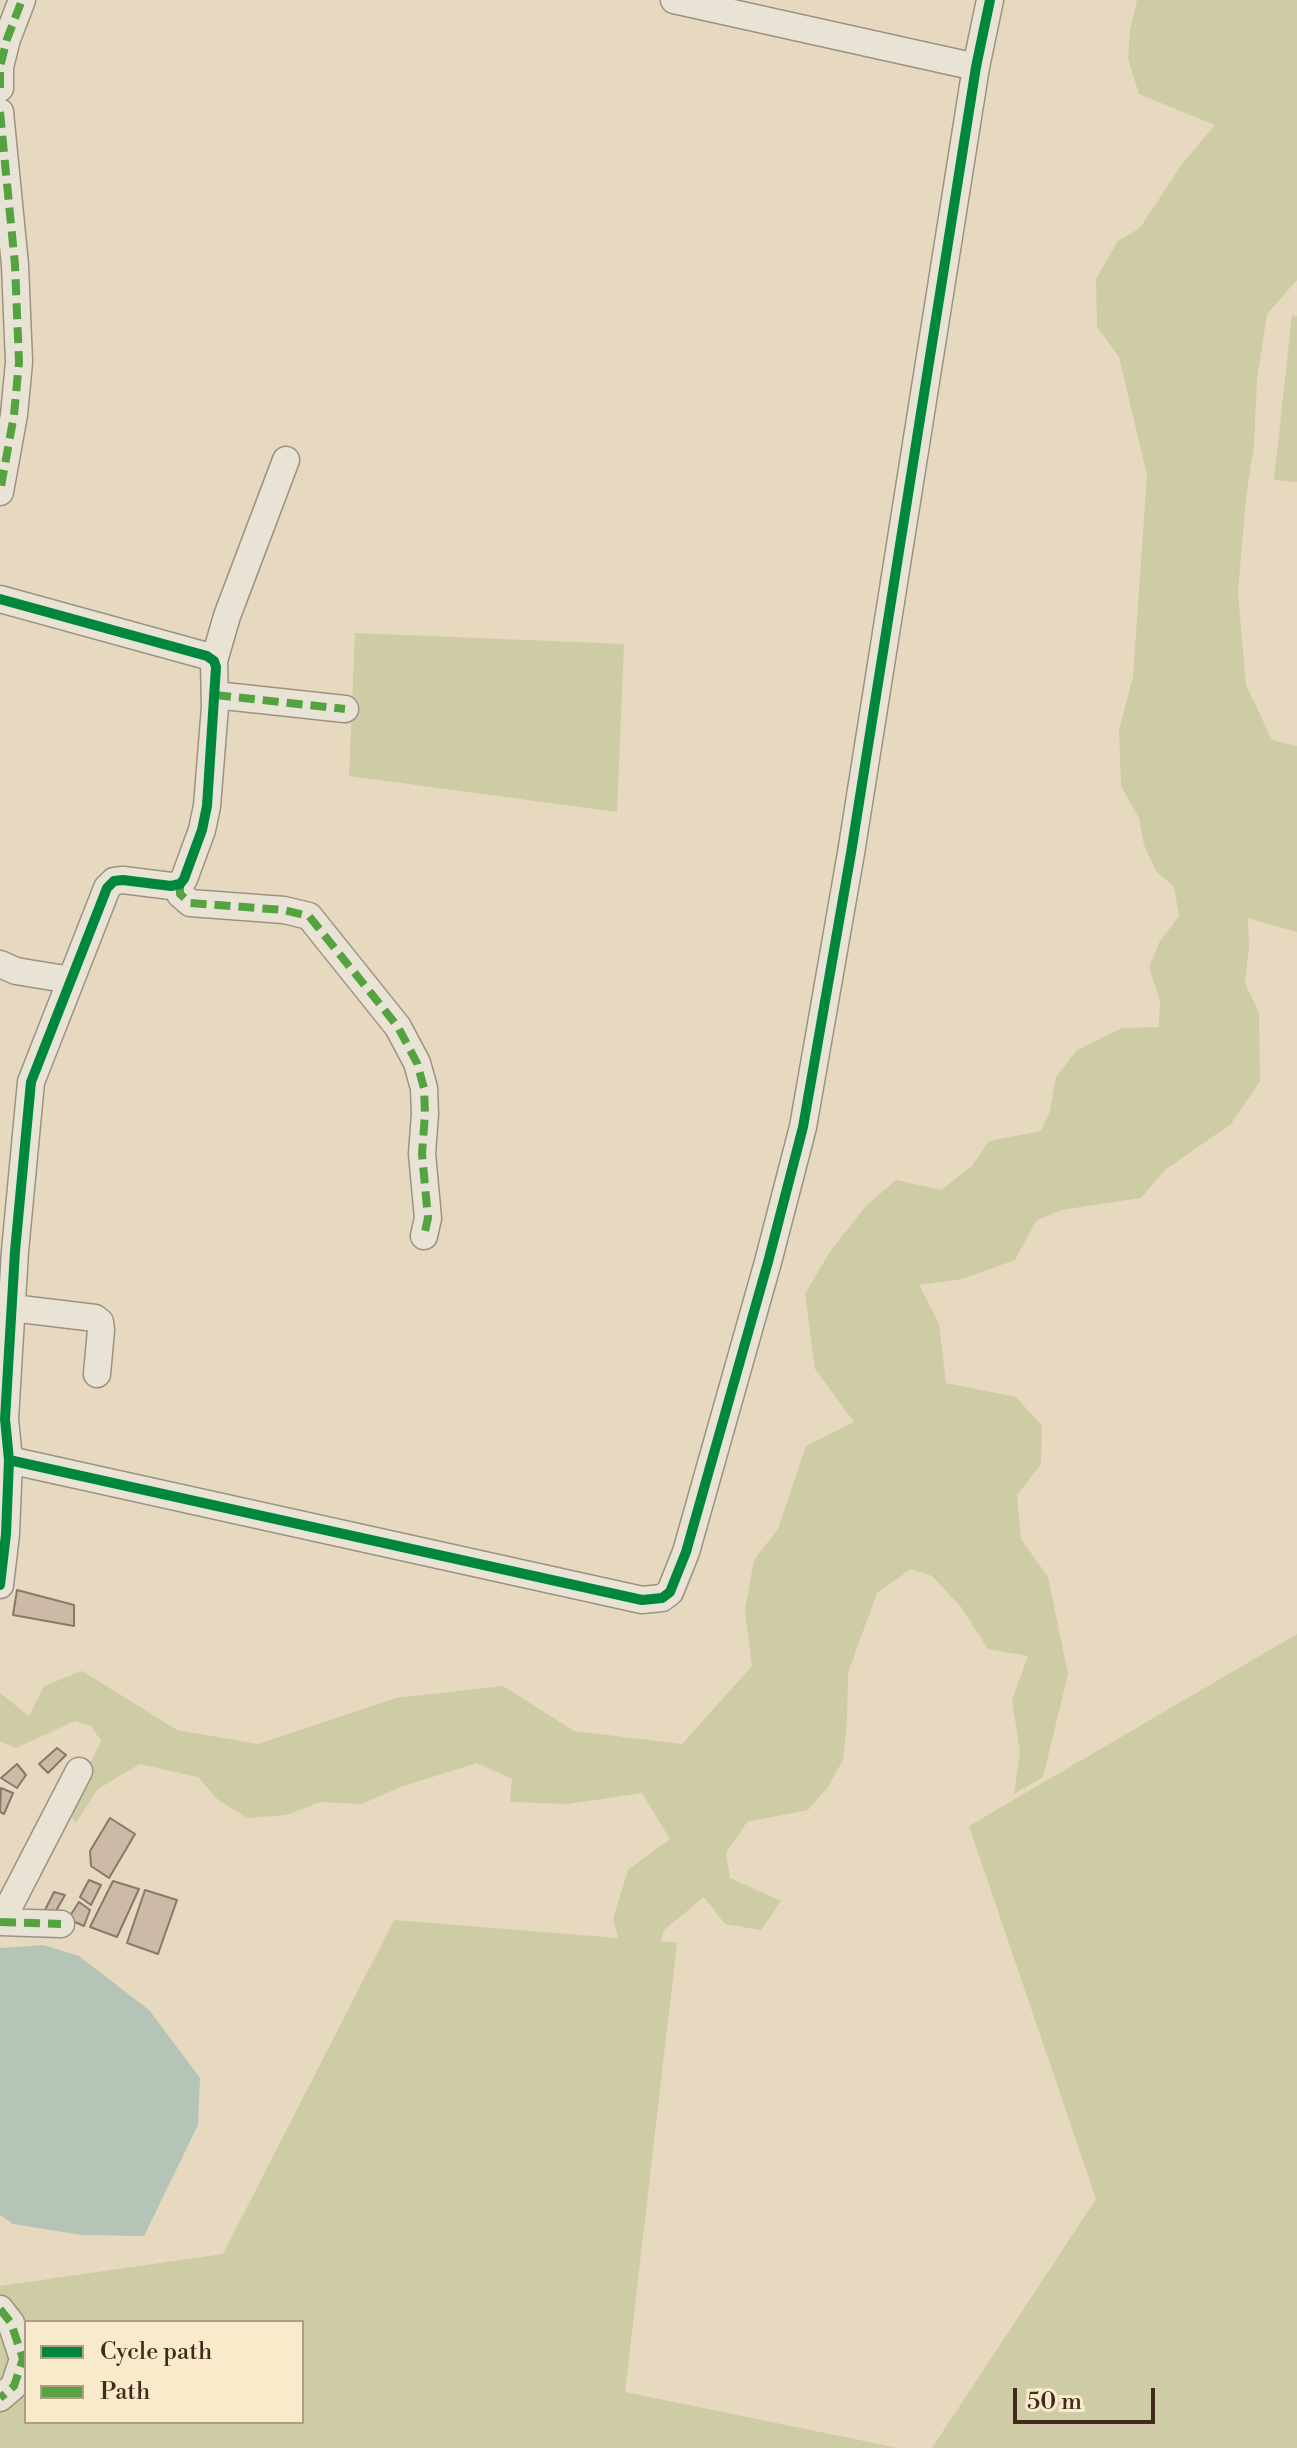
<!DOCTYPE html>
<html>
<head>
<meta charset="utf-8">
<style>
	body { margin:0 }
	#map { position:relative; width:1297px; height:2448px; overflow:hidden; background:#e6d9bf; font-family:"Libre Bodoni",serif }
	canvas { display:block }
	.legend { position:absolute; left:24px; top:2320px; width:280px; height:104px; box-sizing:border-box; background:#f9eacb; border:2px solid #af9d85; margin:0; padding:10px 14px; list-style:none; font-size:24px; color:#41291b }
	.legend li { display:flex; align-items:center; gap:16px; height:40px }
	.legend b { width:40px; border:2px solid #af9d85 }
	.scale { position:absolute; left:1013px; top:2388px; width:142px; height:36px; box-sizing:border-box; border:4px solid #41291b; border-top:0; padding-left:10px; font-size:24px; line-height:28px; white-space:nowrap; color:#41291b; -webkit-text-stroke:6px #f9eacb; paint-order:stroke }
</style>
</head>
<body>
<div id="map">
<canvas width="1297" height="2448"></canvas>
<ul class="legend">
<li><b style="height:10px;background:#00873e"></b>Cycle path</li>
<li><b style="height:10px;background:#55a340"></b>Path</li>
</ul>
<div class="scale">50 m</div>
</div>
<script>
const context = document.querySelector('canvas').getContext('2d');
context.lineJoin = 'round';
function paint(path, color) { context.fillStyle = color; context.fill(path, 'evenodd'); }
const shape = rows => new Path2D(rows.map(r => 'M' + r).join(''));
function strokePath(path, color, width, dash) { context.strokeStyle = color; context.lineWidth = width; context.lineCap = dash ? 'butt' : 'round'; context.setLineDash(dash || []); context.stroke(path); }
paint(shape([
	[1137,0,1297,0,1297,280,1267,314,1257,380,1254,445,1246,497,1238,593,1246,685,1272,740,1297,746,1297,932,1248,918,1249,948,1245,983,1259,1013,1260,1081,1231,1124,1165,1170,1141,1198,1061,1210,1036,1221,1015,1260,962,1279,919,1285,939,1324,946,1383,1016,1397,1042,1426,1041,1464,1017,1495,1021,1539,1048,1577,1068,1674,1043,1777,1014,1794,1020,1752,1012,1700,1028,1656,988,1649,961,1607,932,1576,911,1569,877,1593,848,1673,847,1721,843,1760,828,1787,808,1810,747,1822,726,1853,730,1878,781,1901,761,1930,725,1924,704,1897,664,1930,661,1941,677,1943,625,2392,898,2448,0,2448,0,2286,223,2254,394,1920,618,1938,613,1919,628,1870,670,1839,642,1793,568,1804,510,1802,512,1779,477,1763,400,1787,362,1804,320,1802,286,1815,247,1818,218,1800,198,1777,140,1764,98,1789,76,1823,62,1806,86,1772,101,1741,91,1726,75,1721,16,1748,0,1741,0,1693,29,1716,44,1686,82,1671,177,1730,258,1744,396,1698,503,1686,574,1731,682,1744,752,1666,745,1610,754,1560,778,1529,806,1446,854,1422,815,1369,805,1294,831,1250,866,1206,896,1180,941,1190,972,1166,989,1141,1041,1131,1050,1111,1056,1077,1077,1050,1122,1028,1159,1027,1160,1001,1149,967,1160,941,1179,916,1174,887,1156,871,1144,845,1139,818,1121,786,1119,730,1133,677,1147,475,1119,357,1097,327,1096,279,1118,241,1140,228,1182,164,1215,125,1139,94,1128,59,1130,30],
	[26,2322,302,2322,302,2422,26,2422],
	[1292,315,1297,316,1297,482,1274,480],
	[355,633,624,644,617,812,349,776],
	[1297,1634,1297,2448,932,2448,1096,2199,969,1826]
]), '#cdcca4');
paint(shape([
	[43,1945,79,1956,149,2010,200,2078,198,2125,144,2236,82,2235,13,2224,0,2215,0,1948]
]), '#b4c4b7');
const building = shape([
	[17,1590,74,1605,74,1626,13,1615,17,1590],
	[57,1748,66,1755,48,1773,39,1764,57,1748],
	[17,1764,26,1775,17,1788,1,1778,17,1764],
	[1,1788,13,1793,4,1814,0,1812,1,1788],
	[110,1818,135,1834,109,1878,91,1866,90,1851,110,1818],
	[89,1880,101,1885,91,1905,80,1897,89,1880],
	[113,1881,139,1889,117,1937,90,1927,113,1881],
	[145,1890,177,1900,158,1954,127,1943,145,1890],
	[54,1892,65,1895,52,1918,44,1912,54,1892],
	[79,1902,90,1910,84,1926,68,1919,79,1902]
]);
paint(building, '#ccbaa6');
strokePath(building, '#857a6b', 2);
const minor = shape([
	[674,0,976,67],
	[0,88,0,67,7,39,22,0],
	[0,112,15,265,19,362,14,415,0,492],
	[0,599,207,656,214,661],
	[215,695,345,709],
	[180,884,180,894,190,903,284,910,309,916,398,1027,417,1063,424,1088,425,1114,422,1154,428,1218,424,1236],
	[0,964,16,971,71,980],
	[12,1308,95,1318,100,1322,101,1330,97,1374],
	[9,1460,642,1600,662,1598,670,1592,686,1552,768,1262,803,1127,851,853,976,67,990,0],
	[0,1585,6,1534,9,1460,5,1419,15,1251,31,1082,107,888,114,881,123,880,171,886,180,884,184,879,202,830,207,806,215,707,214,661,227,616,286,460],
	[0,1922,61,1924],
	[1,1922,79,1771],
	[0,2309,11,2323,23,2359,14,2386,0,2398]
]);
strokePath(minor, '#9c9281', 29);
strokePath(minor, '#e9e3d6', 26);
strokePath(shape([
	[0,88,0,67,7,39,22,0],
	[0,112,15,265,19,362,14,415,0,492],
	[215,695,345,709],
	[180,884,180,894,190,903,284,910,309,916,398,1027,417,1063,424,1088,425,1114,422,1154,428,1218,424,1236],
	[0,1922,61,1924],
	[0,2309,11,2323,23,2359,14,2386,0,2398]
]), '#55a340', 8, [16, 8]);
strokePath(shape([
	[0,599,207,656,214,661,216,667,207,806,202,830,184,879,180,884,171,886,123,880,114,881,107,888,31,1082,15,1251,5,1419,9,1460,6,1534,0,1585],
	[9,1460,642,1600,662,1598,670,1592,686,1552,768,1262,803,1127,851,853,976,67,990,0]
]), '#00873e', 10);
</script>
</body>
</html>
